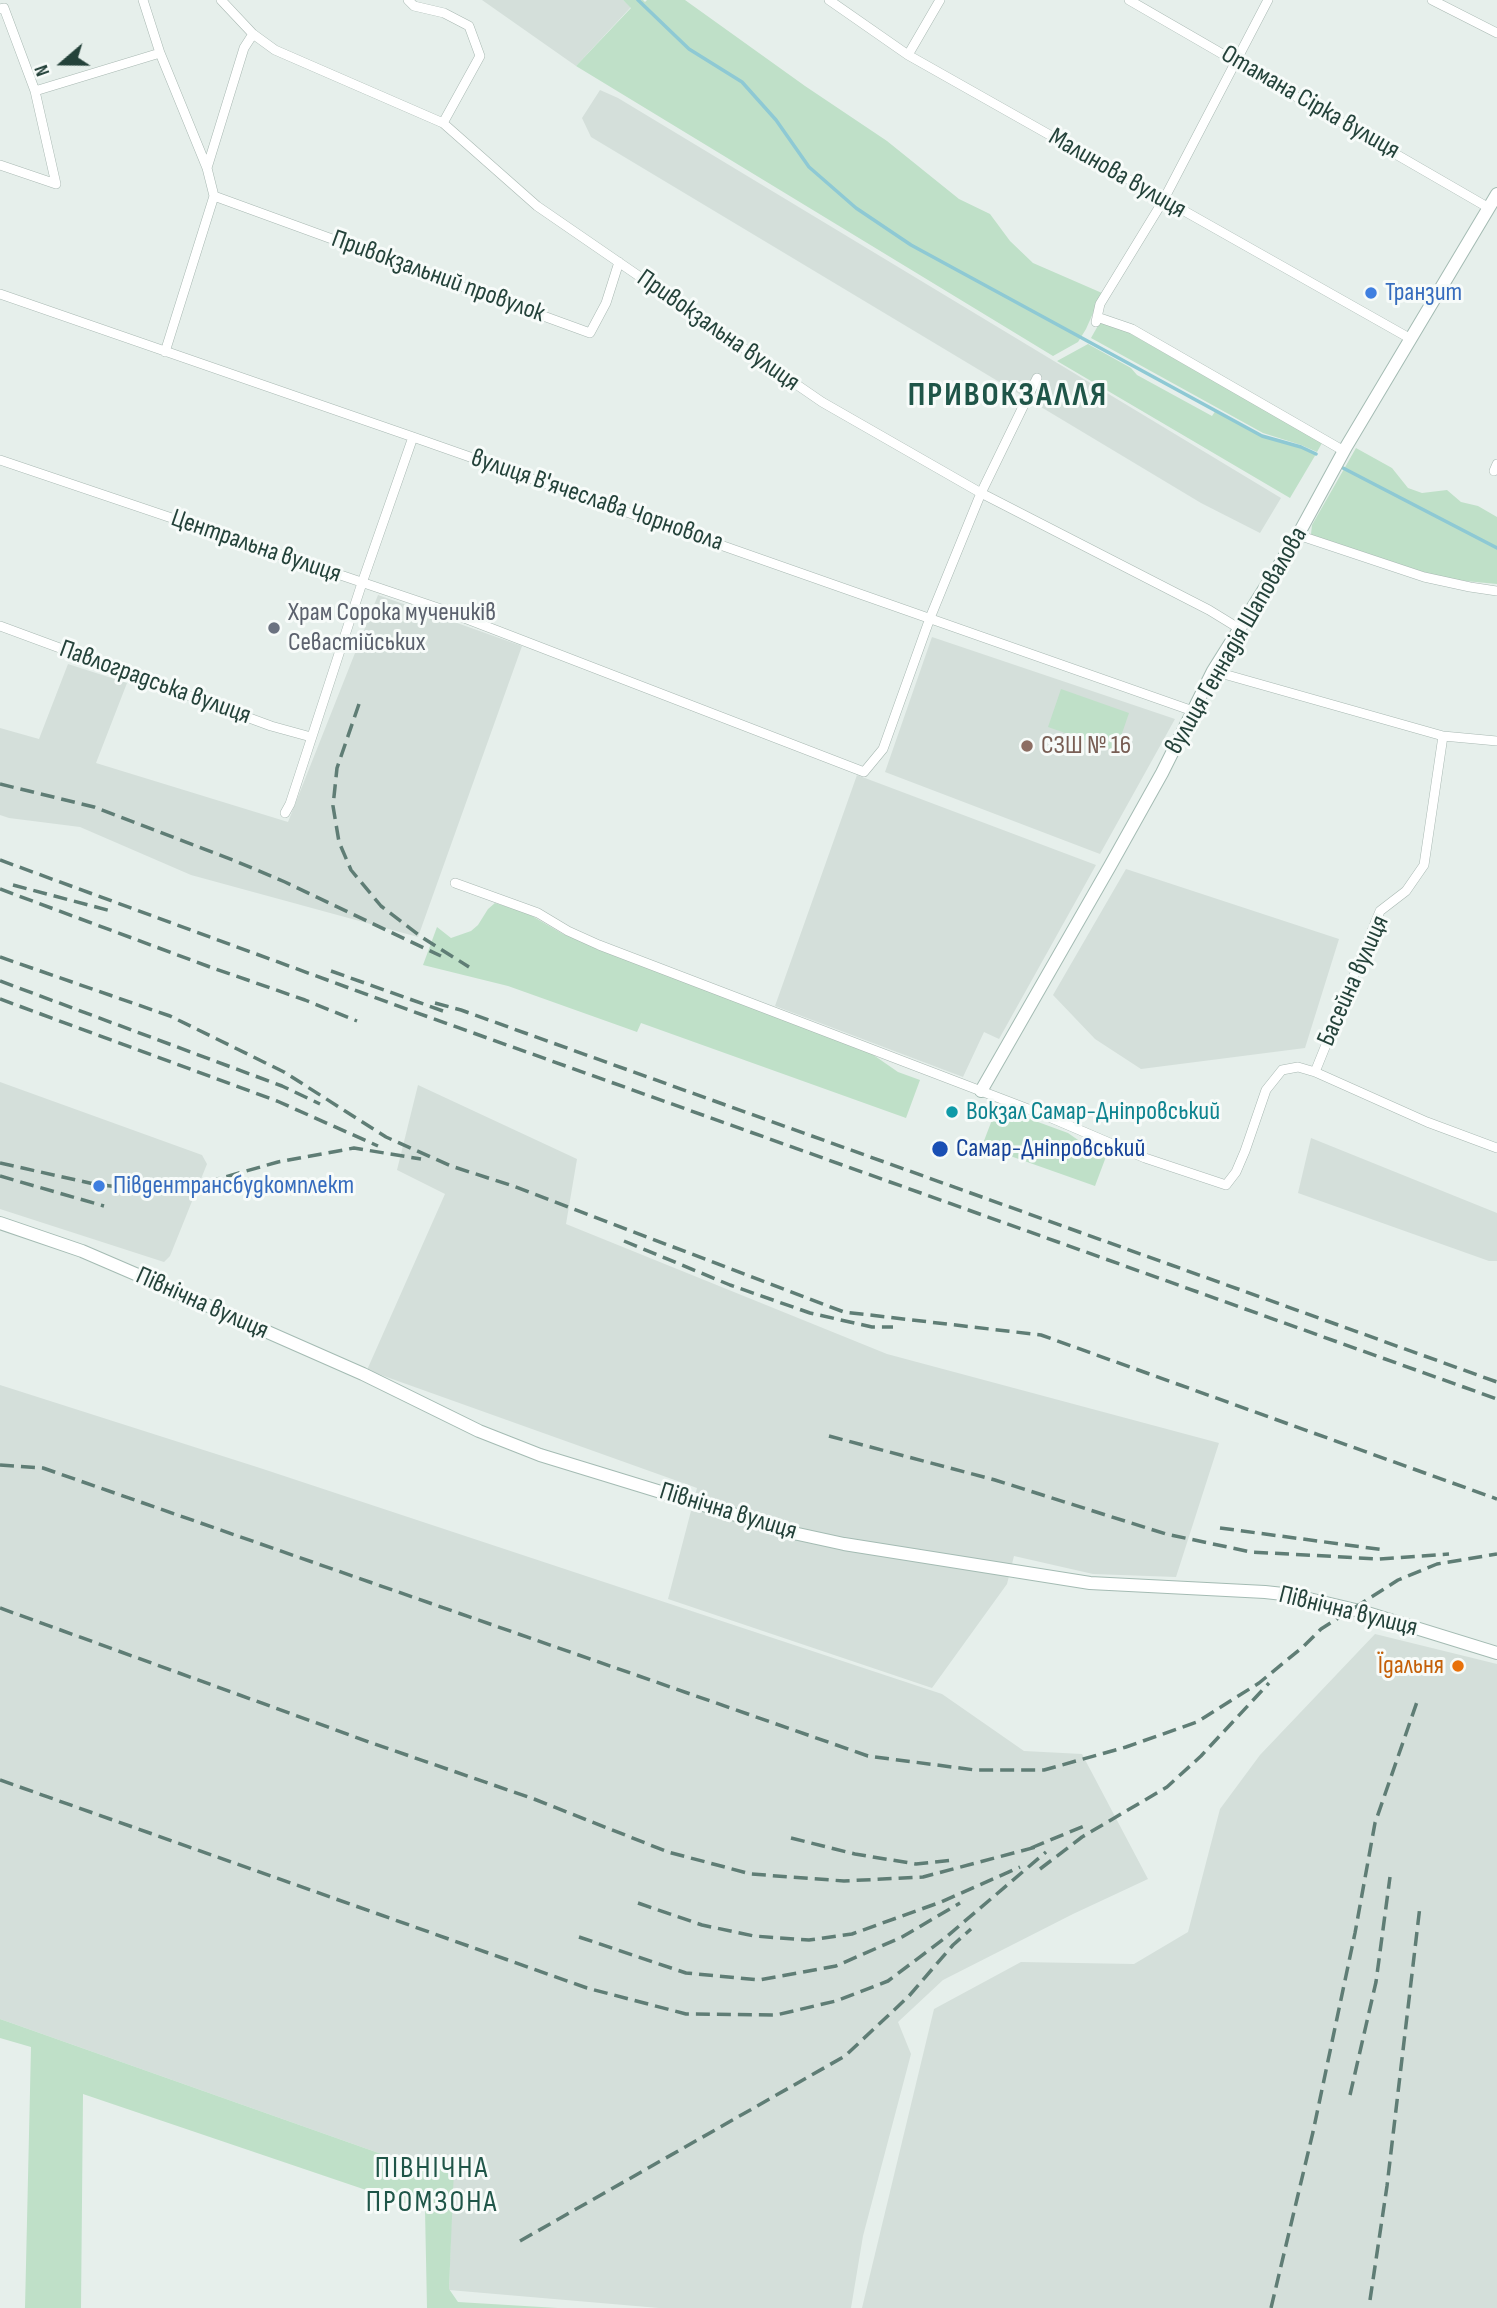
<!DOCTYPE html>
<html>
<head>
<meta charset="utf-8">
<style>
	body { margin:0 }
	#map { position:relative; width:1497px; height:2308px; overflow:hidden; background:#e6efeb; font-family:"Sofia Sans Condensed",sans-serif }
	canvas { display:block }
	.north { position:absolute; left:28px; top:28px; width:70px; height:70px; -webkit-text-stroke:5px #f7fbf9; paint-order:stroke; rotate:250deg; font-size:19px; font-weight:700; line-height:28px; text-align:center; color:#24423a }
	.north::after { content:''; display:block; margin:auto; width:24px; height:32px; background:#24423a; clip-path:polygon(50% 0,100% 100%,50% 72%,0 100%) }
</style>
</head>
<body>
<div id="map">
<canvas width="1497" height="2308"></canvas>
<div class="north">N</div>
</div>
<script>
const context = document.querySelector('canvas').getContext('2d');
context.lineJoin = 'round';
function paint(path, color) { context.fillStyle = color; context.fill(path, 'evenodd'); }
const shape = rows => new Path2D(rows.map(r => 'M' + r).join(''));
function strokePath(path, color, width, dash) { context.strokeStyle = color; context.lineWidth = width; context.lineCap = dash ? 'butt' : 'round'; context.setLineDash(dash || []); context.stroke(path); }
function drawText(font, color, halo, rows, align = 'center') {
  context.font = font + ' "Sofia Sans Condensed",sans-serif'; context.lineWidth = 6; context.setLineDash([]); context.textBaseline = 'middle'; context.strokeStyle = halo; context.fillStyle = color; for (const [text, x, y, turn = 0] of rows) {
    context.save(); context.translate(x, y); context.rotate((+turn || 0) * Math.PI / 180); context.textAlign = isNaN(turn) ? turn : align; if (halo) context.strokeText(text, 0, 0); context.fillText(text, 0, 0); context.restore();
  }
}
paint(shape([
	[482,0,623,0,631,7,576,66],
	[600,90,618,98,1281,498,1260,533,1201,503,591,137,582,118],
	[378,595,522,646,418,937,191,875,80,827,9,818,0,815,0,728,39,739,68,664,127,683,96,763,288,822],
	[932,637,1175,719,1100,854,885,772],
	[857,775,1096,865,999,1039,984,1032,963,1077,775,1006],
	[1126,869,1339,939,1305,1048,1141,1069,1095,1039,1053,995],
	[0,1082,202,1155,207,1164,170,1256,164,1262,0,1209],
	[418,1085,577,1159,566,1224,887,1354,1219,1443,1176,1577,1093,1574,1014,1556,1007,1584,932,1688,668,1599,697,1488,367,1370,445,1194,397,1170],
	[1311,1138,1497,1213,1497,1261,1489,1261,1298,1193],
	[0,1385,260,1468,942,1694,1024,1751,1082,1754,1148,1879,1073,1914,943,1980,898,2022,911,2054,863,2236,851,2308,659,2308,449,2290,453,2169,421,2168,0,2019],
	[1375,1634,1497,1664,1497,2308,862,2308,934,2009,1021,1962,1134,1964,1188,1932,1220,1809,1260,1755]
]), '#d4dfda');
paint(shape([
	[623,0,643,0,645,2,647,0,685,0,805,86,887,141,959,199,990,214,1010,241,1033,263,1102,293,1086,329,1078,342,1053,356,576,66,631,8],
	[1100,322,1126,331,1322,443,1317,452,1301,445,1263,433,1091,338],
	[1088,344,1131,368,1137,375,1212,416,1216,410,1262,436,1301,447,1316,454,1290,498,1057,361],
	[1356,448,1392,468,1408,488,1422,493,1447,490,1461,502,1478,506,1497,517,1497,584,1455,580,1416,571,1316,539,1311,534,1312,525],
	[1061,689,1129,713,1116,751,1048,727],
	[495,903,527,913,563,934,872,1054,898,1072,920,1080,906,1118,641,1023,637,1032,508,986,423,965,437,927,451,938,471,931,478,925,488,909],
	[1008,1111,1068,1133,1081,1142,1107,1154,1095,1186,982,1146,995,1112,1006,1115],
	[0,2019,421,2168,454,2169,449,2289,458,2302,558,2308,427,2308,425,2210,83,2094,81,2308,25,2308,31,2047,0,2038]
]), '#bfe0c8');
strokePath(shape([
	[638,0,689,49,742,82,776,120,809,167,856,208,911,245,1262,436,1301,447,1316,454],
	[1343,468,1497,548]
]), '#8ec9d4', 3.5);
const street = shape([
	[143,0,160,53,207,168,214,196,165,352],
	[221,0,253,34,275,50,443,123,537,206,822,402,981,493,1209,610,1240,629],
	[408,0,414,6,444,13,469,26,480,56,443,123],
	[829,0,908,55,1411,339],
	[1129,0,1489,208],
	[1432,0,1497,33],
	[0,9,4,8,35,91,56,184],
	[908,55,940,0],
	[35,91,160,53],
	[0,165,56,184],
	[207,168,244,48,253,34],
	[214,196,590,333,606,303,619,262],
	[0,294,413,437,1193,711],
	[1097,317,1132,329,1344,451],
	[1096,322,1100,304,1163,201,1268,0],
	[0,460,441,609,864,772,883,749,930,618,981,493,1037,378],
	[1494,471,1497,464],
	[1298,535,1424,577,1470,587,1497,591],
	[0,626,271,726,311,737],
	[1213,671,1443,736,1497,741],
	[285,813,290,804,362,583,413,437],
	[455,883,538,913,568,931,599,945,1049,1117,1145,1158,1226,1185,1236,1172,1245,1151,1266,1090,1282,1070,1298,1067,1315,1072,1427,1122,1497,1148],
	[1315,1072,1380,911,1406,891,1424,865,1443,736]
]);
const secondary = shape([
	[981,1091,1110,866,1162,773,1213,671,1298,535,1346,447,1497,194],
	[0,1223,82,1251,154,1282,363,1374,479,1431,540,1455,798,1534,844,1544,1090,1583,1265,1592,1292,1595,1364,1612,1497,1653]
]);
strokePath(street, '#a8b8b2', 10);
strokePath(secondary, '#a4bbb3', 14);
strokePath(street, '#fff', 9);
strokePath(secondary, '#fff', 12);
strokePath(shape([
	[359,704,337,768,333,806,339,842,351,870,381,906,420,936,469,967],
	[0,784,94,807,233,860,285,882,441,956],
	[0,860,409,1010,1497,1399],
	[13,885,111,911],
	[0,889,210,967,305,1000,357,1021],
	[0,957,170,1016,284,1072,386,1137,451,1166,513,1186,844,1312,1041,1335,1497,1499],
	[331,971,443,1011],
	[0,981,282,1086,320,1104],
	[0,999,277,1101,378,1146],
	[435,1003,461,1010,1497,1382],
	[0,1163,94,1184,161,1192,200,1184,278,1162,354,1148,421,1159],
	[0,1176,104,1206],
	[624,1241,730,1285,810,1313,872,1327,893,1327],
	[829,1436,995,1480,1166,1534,1251,1552,1379,1559,1449,1554],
	[0,1465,43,1468,868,1756,975,1770,1044,1770,1126,1747,1197,1722,1259,1683,1304,1646,1321,1629,1398,1580,1437,1564,1497,1554],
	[1220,1528,1385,1550],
	[0,1608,369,1742,534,1799,668,1852,751,1874,844,1881,923,1877,1036,1847],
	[0,1780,587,1988,686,2014,776,2015,836,2001,888,1981,945,1938,1046,1852],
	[791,1838,855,1854,916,1864,955,1860],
	[1031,1848,1089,1824],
	[1040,1869,1082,1837,1167,1787,1201,1756,1269,1683],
	[638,1903,702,1925,754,1936,809,1940,852,1934,941,1902,1020,1867],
	[579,1937,686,1973,759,1980,836,1966,902,1937,960,1903],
	[1350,2095,1376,1982,1390,1877],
	[520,2241,845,2056,909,1996,953,1945,971,1929],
	[1370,2300,1387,2186,1420,1906],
	[1271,2308,1313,2132,1355,1933,1375,1823,1418,1699]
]), '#5f7d75', 3.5, [14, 7]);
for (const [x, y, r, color] of [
	[1371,293,7,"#3f7fe0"],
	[274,628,7,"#6b7280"],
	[1027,746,7,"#8d6e63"],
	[952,1112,7,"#0f9aa8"],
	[940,1149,9,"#1a4fb4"],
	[99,1186,7,"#3f7fe0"],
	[1458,1666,7,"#e8710a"]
]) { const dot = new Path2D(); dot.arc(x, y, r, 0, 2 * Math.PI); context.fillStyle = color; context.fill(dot); strokePath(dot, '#f7fbf9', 2.5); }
drawText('26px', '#24423a', '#f7fbf9', [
	["Отамана Сірка вулиця",1310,103,30],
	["Малинова вулиця",1117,174,30],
	["Привокзальний провулок",438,277,20],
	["Привокзальна вулиця",718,331,35],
	["вулиця В'ячеслава Чорновола",597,501,19],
	["Центральна вулиця",256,547,19],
	["вулиця Геннадія Шаповалова",1237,641,-60],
	["Павлоградська вулиця",155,683,20],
	["Басейна вулиця",1354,981,-66],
	["Північна вулиця",202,1304,24],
	["Північна вулиця",728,1512,17],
	["Північна вулиця",1348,1612,14]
]);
drawText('26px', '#366cbe', '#f7fbf9', [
	["Транзит",1385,293],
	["Південтрансбудкомплект",113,1186]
], 'left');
drawText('26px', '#5b616d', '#f7fbf9', [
	["Храм Сорока мучеників",288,613],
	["Севастійських",288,643]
], 'left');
drawText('26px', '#785e54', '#f7fbf9', [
	["СЗШ № 16",1041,746]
], 'left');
drawText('26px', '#0d838f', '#f7fbf9', [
	["Вокзал Самар-Дніпровський",966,1112]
], 'left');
drawText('26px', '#164399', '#f7fbf9', [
	["Самар-Дніпровський",956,1149]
], 'left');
drawText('26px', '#c56008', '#f7fbf9', [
	["Їдальня",1444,1666]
], 'right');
context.letterSpacing = '2px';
drawText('30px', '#1f5548', '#f7fbf9', [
	["ПІВНІЧНА",432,2169],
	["ПРОМЗОНА",432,2203]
]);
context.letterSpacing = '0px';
context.letterSpacing = '2px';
drawText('bold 33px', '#1f5548', '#f7fbf9', [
	["ПРИВОКЗАЛЛЯ",1008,397]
]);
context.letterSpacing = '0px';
</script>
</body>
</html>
